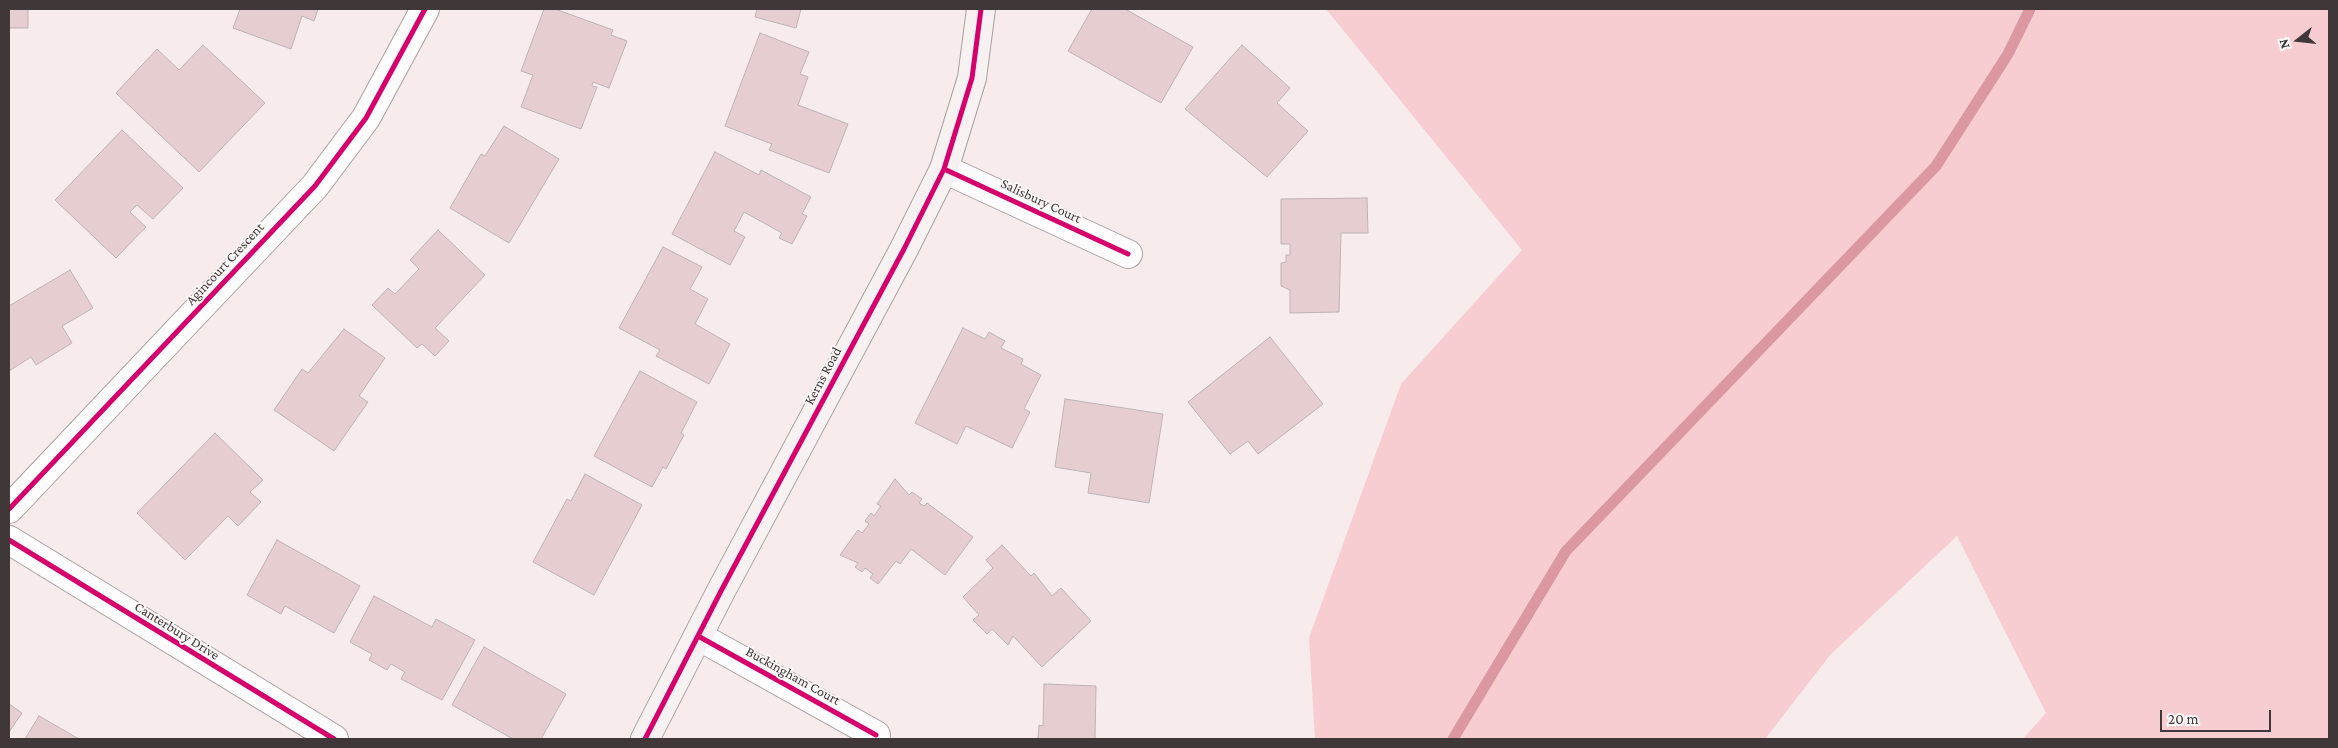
<!DOCTYPE html>
<html>
<head>
<meta charset="utf-8">
<style>
	body { margin:0 }
	#map { position:relative; width:2338px; height:748px; overflow:hidden; background:#f7ebec; font-family:"Crimson Pro",serif }
	canvas { display:block }
	.frame { position:absolute; inset:0; border:10px solid #403738; pointer-events:none }
	.north { position:absolute; left:2273px; top:15px; width:50px; height:50px; -webkit-text-stroke:4px #fdf8f8; paint-order:stroke; rotate:254deg; font-size:14px; font-weight:700; line-height:20px; text-align:center; color:#403738 }
	.north::after { content:''; display:block; margin:auto; width:18px; height:22px; background:#403738; clip-path:polygon(50% 0,100% 100%,50% 72%,0 100%) }
	.scale { position:absolute; left:2160px; top:710px; width:111px; height:22px; box-sizing:border-box; border:2px solid #403738; border-top:0; padding-left:6px; font-size:15px; line-height:18px; white-space:nowrap; color:#403738; -webkit-text-stroke:4px #fdf8f8; paint-order:stroke }
</style>
</head>
<body>
<div id="map">
<canvas width="2338" height="748"></canvas>
<div class="frame"></div>
<div class="north">N</div>
<div class="scale">20 m</div>
</div>
<script>
const context = document.querySelector('canvas').getContext('2d');
context.lineJoin = 'round';
function paint(path, color) { context.fillStyle = color; context.fill(path, 'evenodd'); }
const shape = rows => new Path2D(rows.map(r => 'M' + r).join(''));
function strokePath(path, color, width, dash) { context.strokeStyle = color; context.lineWidth = width; context.lineCap = dash ? 'butt' : 'round'; context.setLineDash(dash || []); context.stroke(path); }
function drawText(font, color, halo, rows, align = 'center') {
  context.font = font + ' "Crimson Pro",serif'; context.lineWidth = 4; context.setLineDash([]); context.textBaseline = 'middle'; context.strokeStyle = halo; context.fillStyle = color; for (const [text, x, y, turn = 0] of rows) {
    context.save(); context.translate(x, y); context.rotate((+turn || 0) * Math.PI / 180); context.textAlign = isNaN(turn) ? turn : align; if (halo) context.strokeText(text, 0, 0); context.fillText(text, 0, 0); context.restore();
  }
}
paint(shape([
	[1326,9,2329,9,2329,739,2023,739,2046,713,1957,536,1831,654,1765,739,1315,739,1309,638,1401,384,1522,250]
]), '#f7cdd1');
strokePath(shape([
	[1453,739,1566,551,1936,166,2008,54,2030,9]
]), '#db98a0', 11);
const building = shape([
	[9,9,28,9,28,28,9,28,9,9],
	[240,9,318,9,314,21,302,16,291,49,233,28,240,9],
	[544,9,555,9,613,30,611,35,627,41,609,88,593,82,592,86,597,87,581,129,521,107,533,75,521,71,544,9],
	[757,9,801,9,796,28,755,17,757,9],
	[1092,9,1125,9,1193,47,1161,103,1068,51,1092,9],
	[760,33,809,52,800,74,808,77,798,105,848,124,829,173,769,150,772,144,725,126,760,33],
	[203,45,265,103,199,172,116,93,157,49,179,70,203,45],
	[1242,45,1290,88,1277,103,1308,131,1267,177,1185,109,1242,45],
	[504,126,559,159,509,243,450,208,481,154,485,156,504,126],
	[122,130,183,188,153,219,137,205,130,212,146,227,116,258,55,200,122,130],
	[715,152,759,175,761,170,811,197,802,214,807,216,792,244,779,238,782,233,744,212,734,231,745,237,730,265,672,234,715,152],
	[1367,198,1368,233,1341,233,1339,312,1290,313,1290,290,1281,286,1281,263,1286,262,1286,255,1290,255,1290,244,1281,244,1281,199,1367,198],
	[438,230,485,275,435,328,449,341,435,356,422,344,417,348,372,305,388,288,395,294,419,269,410,260,438,230],
	[663,247,702,267,690,289,708,299,695,324,730,344,709,384,656,356,660,350,619,328,663,247],
	[70,270,93,308,62,326,72,343,36,365,31,357,9,371,9,306,70,270],
	[963,328,985,339,989,332,1005,341,1001,348,1023,359,1021,364,1041,375,1024,409,1030,412,1012,448,966,426,957,444,915,423,963,328],
	[344,329,385,358,359,396,368,402,334,451,274,410,302,369,308,373,344,329],
	[1270,337,1323,404,1258,454,1248,441,1230,454,1188,402,1270,337],
	[640,371,697,402,681,433,684,435,666,469,663,467,652,487,594,456,640,371],
	[1065,399,1163,414,1149,503,1088,493,1091,473,1055,467,1065,399],
	[215,433,263,480,250,492,261,502,238,526,228,516,185,560,137,513,215,433],
	[585,474,642,505,594,595,533,562,567,499,571,501,585,474],
	[895,479,909,495,912,492,922,499,919,503,924,506,927,503,973,537,945,575,911,549,900,564,896,561,878,584,870,578,873,574,865,568,862,572,855,567,858,563,840,555,858,530,862,533,869,524,865,521,871,513,874,516,881,506,877,504,895,479],
	[277,540,360,586,334,633,285,606,281,614,247,595,277,540],
	[1002,545,1031,576,1034,573,1052,596,1061,588,1091,621,1042,667,1013,636,1008,645,992,629,987,634,973,620,979,615,963,597,993,568,986,560,1002,545],
	[374,596,432,627,436,619,475,640,442,700,401,679,405,672,391,664,387,670,369,660,372,654,350,642,374,596],
	[484,647,566,694,541,739,513,739,452,705,484,647],
	[1044,684,1096,686,1095,739,1038,739,1039,725,1043,726,1044,684],
	[9,704,22,713,9,732,9,704],
	[39,716,79,739,25,739,39,716]
]);
paint(building, '#e6ced0');
strokePath(building, '#bdb3b4', 1);
const street = shape([
	[944,169,1128,254],
	[9,509,315,186,366,118,425,9],
	[9,540,334,739],
	[698,636,876,735]
]);
const secondary = shape([
	[645,739,721,591,904,249,944,169,972,78,981,9]
]);
strokePath(street, '#a9a0a1', 30);
strokePath(secondary, '#a9a0a1', 30);
strokePath(street, '#fefcfc', 28);
strokePath(secondary, '#f8f1f2', 28);
strokePath(shape([
	[944,169,1128,254],
	[9,509,315,186,366,118,425,9],
	[9,540,334,739],
	[698,636,876,735],
	[645,739,721,591,904,249,944,169,972,78,981,9]
]), '#d6006c', 5);
drawText('14px', '#403738', '#fdf8f8', [
	["Salisbury Court",1041,201,25],
	["Agincourt Crescent",225,264,-47],
	["Kerns Road",823,376,-62],
	["Canterbury Drive",177,631,32],
	["Buckingham Court",793,676,29]
]);
</script>
</body>
</html>
